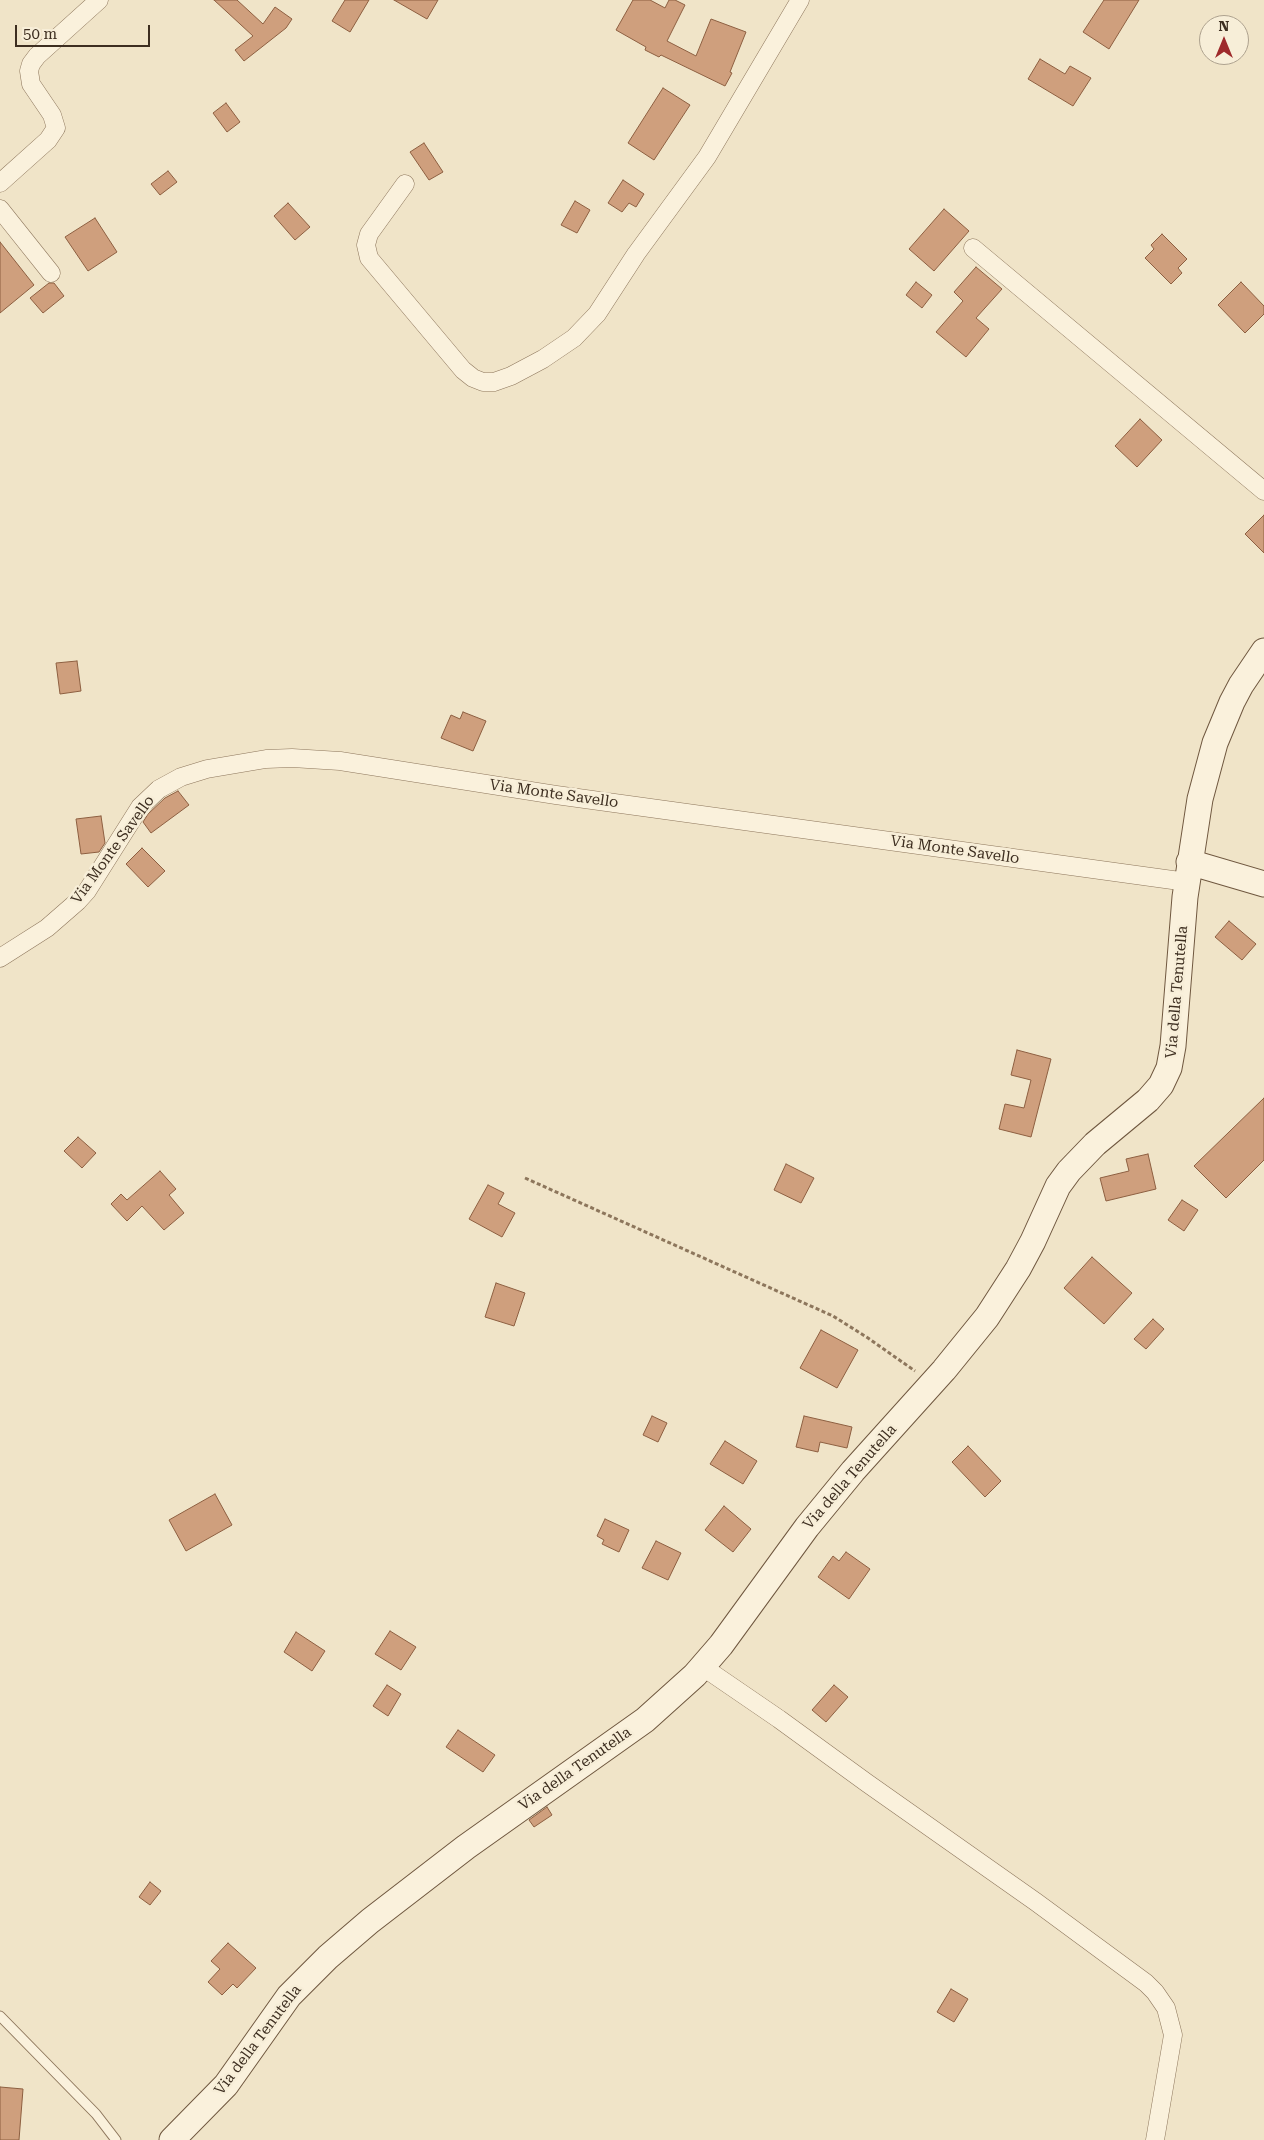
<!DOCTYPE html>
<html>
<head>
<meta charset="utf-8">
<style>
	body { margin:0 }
	#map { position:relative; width:1264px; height:2140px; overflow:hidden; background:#f0e4c8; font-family:"Roboto Serif",serif }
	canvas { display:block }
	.north { position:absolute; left:1199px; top:15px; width:50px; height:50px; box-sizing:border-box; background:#f7eed8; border:1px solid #ada18e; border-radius:50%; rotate:0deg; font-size:14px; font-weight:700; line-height:20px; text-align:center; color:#3d2e20 }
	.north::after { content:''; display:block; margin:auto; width:18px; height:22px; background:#9e2a2b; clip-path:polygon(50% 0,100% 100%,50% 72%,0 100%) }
	.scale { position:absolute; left:15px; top:25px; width:135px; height:22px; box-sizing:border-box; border:2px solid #3d2e20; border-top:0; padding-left:6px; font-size:15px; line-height:18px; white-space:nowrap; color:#3d2e20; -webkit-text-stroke:4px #f7eed8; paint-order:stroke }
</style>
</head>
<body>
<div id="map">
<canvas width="1264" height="2140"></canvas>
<div class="north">N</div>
<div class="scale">50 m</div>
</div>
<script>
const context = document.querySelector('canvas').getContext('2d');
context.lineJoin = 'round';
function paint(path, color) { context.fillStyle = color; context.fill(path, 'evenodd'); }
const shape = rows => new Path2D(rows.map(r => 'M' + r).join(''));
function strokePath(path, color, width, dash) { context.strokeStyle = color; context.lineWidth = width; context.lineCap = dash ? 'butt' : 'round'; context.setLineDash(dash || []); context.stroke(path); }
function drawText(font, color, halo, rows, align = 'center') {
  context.font = font + ' "Roboto Serif",serif'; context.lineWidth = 5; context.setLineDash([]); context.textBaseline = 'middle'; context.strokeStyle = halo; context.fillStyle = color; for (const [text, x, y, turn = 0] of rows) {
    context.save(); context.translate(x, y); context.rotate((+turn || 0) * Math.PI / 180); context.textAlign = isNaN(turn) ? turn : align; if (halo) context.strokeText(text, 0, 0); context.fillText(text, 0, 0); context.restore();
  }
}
const building = shape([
	[214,0,237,0,263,24,275,7,292,19,286,28,244,61,235,50,253,36,214,0],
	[345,0,369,0,350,32,332,21,345,0],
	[394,0,438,0,427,19,394,0],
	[633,0,650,0,665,8,669,0,675,0,685,5,667,41,696,56,711,19,746,32,730,72,732,73,725,86,661,55,659,57,645,50,646,47,616,30,633,0],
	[1104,0,1139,0,1109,49,1083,32,1104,0],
	[1040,59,1065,74,1070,66,1091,78,1073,106,1028,79,1040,59],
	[663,88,690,105,654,160,628,143,663,88],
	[226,103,240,122,227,132,213,113,226,103],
	[424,143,443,172,429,180,410,152,424,143],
	[168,171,177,182,160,195,151,184,168,171],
	[623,180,644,194,636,207,629,203,622,212,608,203,623,180],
	[575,201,590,210,577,233,561,225,575,201],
	[288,203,310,227,295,240,274,216,288,203],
	[944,209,969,231,934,271,909,249,944,209],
	[95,218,117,252,88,271,65,237,95,218],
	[1162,234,1187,259,1178,268,1182,273,1171,284,1145,258,1154,249,1151,245,1162,234],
	[0,242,34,285,0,313,0,242],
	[976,267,1002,289,976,318,989,329,966,357,936,332,963,301,954,292,976,267],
	[916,282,932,295,922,308,906,295,916,282],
	[1241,282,1264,306,1264,314,1245,333,1218,305,1241,282],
	[49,283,54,283,64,296,43,313,30,298,49,283],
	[1140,419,1162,440,1137,467,1115,446,1140,419],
	[1264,515,1264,553,1245,534,1264,515],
	[77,661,81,691,60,694,56,663,77,661],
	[463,712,486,721,473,751,441,738,451,715,460,719,463,712],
	[178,791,189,805,151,833,143,822,148,814,165,798,178,791],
	[101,816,105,843,99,852,81,854,76,819,101,816],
	[142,848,165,871,148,887,126,864,142,848],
	[1229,921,1256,944,1242,960,1215,937,1229,921],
	[1017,1050,1051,1059,1031,1137,999,1129,1005,1104,1024,1108,1031,1080,1011,1075,1017,1050],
	[1264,1098,1264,1160,1226,1198,1194,1166,1264,1098],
	[78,1137,96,1153,82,1168,64,1151,78,1137],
	[1148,1154,1156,1189,1106,1201,1100,1178,1129,1171,1126,1159,1148,1154],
	[786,1164,814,1178,801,1203,774,1190,786,1164],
	[160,1171,176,1189,169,1195,184,1213,164,1230,142,1206,127,1221,111,1204,121,1194,127,1200,160,1171],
	[488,1185,504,1193,498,1204,515,1213,502,1237,469,1219,488,1185],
	[1182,1200,1198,1210,1184,1231,1168,1220,1182,1200],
	[1092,1257,1132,1293,1104,1324,1064,1288,1092,1257],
	[496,1283,525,1293,514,1326,485,1317,496,1283],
	[1153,1319,1164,1329,1146,1349,1134,1339,1153,1319],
	[821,1330,858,1350,837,1388,800,1368,821,1330],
	[652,1416,667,1423,658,1442,643,1435,652,1416],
	[804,1416,852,1427,847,1448,820,1442,818,1452,796,1447,804,1416],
	[725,1441,757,1461,743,1484,710,1464,725,1441],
	[968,1446,1001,1481,985,1497,952,1462,968,1446],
	[215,1494,232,1525,186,1551,169,1520,215,1494],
	[724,1506,751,1529,733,1552,705,1530,724,1506],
	[605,1519,629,1530,619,1552,602,1544,604,1540,597,1536,605,1519],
	[656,1541,681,1553,668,1580,642,1568,656,1541],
	[846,1552,870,1569,849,1599,818,1577,833,1556,839,1561,846,1552],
	[390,1631,416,1647,401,1670,375,1654,390,1631],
	[296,1632,325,1651,312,1671,284,1652,296,1632],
	[387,1685,401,1694,388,1716,373,1706,387,1685],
	[834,1685,848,1697,826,1722,812,1710,834,1685],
	[458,1730,495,1755,483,1772,446,1747,458,1730],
	[547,1807,552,1815,534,1827,529,1820,547,1807],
	[150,1882,161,1891,150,1905,139,1897,150,1882],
	[228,1943,256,1968,237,1988,233,1984,222,1995,208,1982,220,1969,211,1961,228,1943],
	[951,1989,968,1999,954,2022,937,2012,951,1989],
	[0,2087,23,2089,19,2140,0,2140,0,2087]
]);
paint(building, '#cf9f7d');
strokePath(building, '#8d5f41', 1);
const lane = shape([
	[0,2016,96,2114,116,2140]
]);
const street = shape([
	[0,183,48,140,56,128,52,115,31,84,29,71,31,64,37,56,99,0],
	[405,184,369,234,366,245,369,258,463,370,473,378,483,382,494,382,511,376,543,359,574,338,597,314,636,254,707,157,800,0],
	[0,209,51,273],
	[973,248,1264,491],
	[0,958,47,928,78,901,87,891,140,807,159,789,181,777,207,769,266,759,292,758,340,761,556,795,1187,882],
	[703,1667,779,1719,867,1783,1036,1902,1146,1983,1155,1992,1166,2008,1173,2035,1155,2140]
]);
const secondary = shape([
	[1189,862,1264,884],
	[172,2140,226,2085,289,1996,328,1957,370,1921,466,1847,645,1720,695,1675,721,1645,807,1527,853,1471,944,1370,987,1317,1018,1269,1033,1241,1058,1186,1069,1171,1095,1144,1148,1100,1161,1085,1169,1068,1173,1046,1185,897,1200,799,1215,743,1232,702,1241,685,1264,651]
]);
strokePath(lane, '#8d765c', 11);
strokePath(street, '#8d765c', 19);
strokePath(secondary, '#6f573f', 27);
strokePath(shape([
	[525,1178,833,1316,868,1338,915,1371]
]), '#8d765c', 3, [4, 2.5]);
strokePath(lane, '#faf1dc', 9);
strokePath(street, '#faf1dc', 18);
strokePath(secondary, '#faf1dc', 25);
drawText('15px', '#3d2e20', '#f7eed8', [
	["Via Monte Savello",554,794,8],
	["Via Monte Savello",113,850,-54],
	["Via Monte Savello",955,850,8],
	["Via della Tenutella",1177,992,-85],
	["Via della Tenutella",850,1477,-49],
	["Via della Tenutella",575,1769,-35],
	["Via della Tenutella",258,2040,-53]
]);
</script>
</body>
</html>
